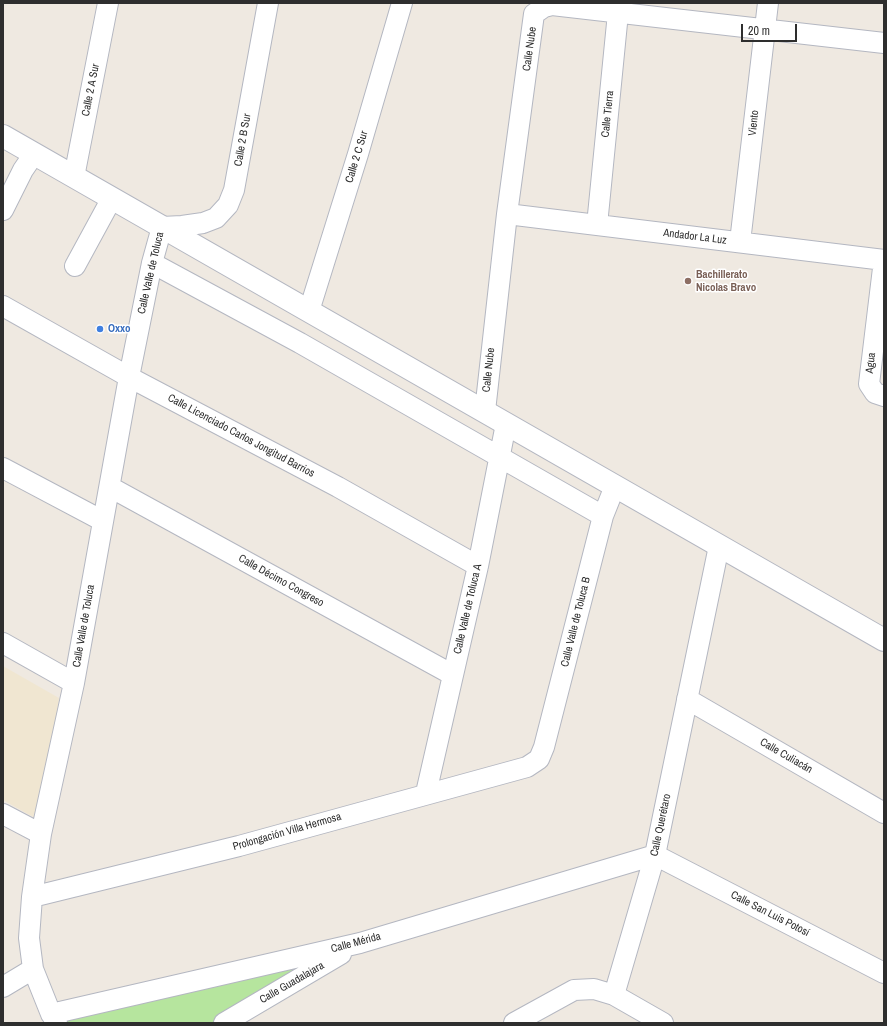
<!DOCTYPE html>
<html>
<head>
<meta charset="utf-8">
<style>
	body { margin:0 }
	#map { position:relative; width:887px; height:1026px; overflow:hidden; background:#efe9e1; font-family:"Archivo Narrow",sans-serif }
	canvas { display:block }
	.frame { position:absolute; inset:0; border:4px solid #2e2e2e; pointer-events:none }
	.scale { position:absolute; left:741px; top:24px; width:56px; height:18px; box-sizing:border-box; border:2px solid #2e2e2e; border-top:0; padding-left:5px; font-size:12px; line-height:14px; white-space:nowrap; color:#2e2e2e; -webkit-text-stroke:3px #fff; paint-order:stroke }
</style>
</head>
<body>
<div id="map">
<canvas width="887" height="1026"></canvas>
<div class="frame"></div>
<div class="scale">20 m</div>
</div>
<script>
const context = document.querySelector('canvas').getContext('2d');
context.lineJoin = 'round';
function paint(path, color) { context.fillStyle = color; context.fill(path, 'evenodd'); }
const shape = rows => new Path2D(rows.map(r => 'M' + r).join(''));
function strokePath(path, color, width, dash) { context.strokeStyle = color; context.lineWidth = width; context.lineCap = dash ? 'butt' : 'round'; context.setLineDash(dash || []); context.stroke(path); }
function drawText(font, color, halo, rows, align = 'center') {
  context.font = font + ' "Archivo Narrow",sans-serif'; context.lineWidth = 3; context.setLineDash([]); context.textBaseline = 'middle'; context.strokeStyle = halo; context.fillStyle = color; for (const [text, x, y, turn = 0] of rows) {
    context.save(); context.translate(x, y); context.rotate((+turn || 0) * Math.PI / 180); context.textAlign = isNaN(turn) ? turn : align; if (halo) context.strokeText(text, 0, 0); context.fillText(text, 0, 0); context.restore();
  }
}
paint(shape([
	[3,666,59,698,44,823,3,800]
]), '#f0e6d1');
paint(shape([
	[360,943,217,1023,57,1023]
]), '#b6e59e');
const minor = shape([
	[74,177,108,3],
	[3,210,23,170,34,154],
	[507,214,884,260],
	[597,225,619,3],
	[740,242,768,3],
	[884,260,869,384,875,393,884,396],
	[152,263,300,343,603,516],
	[75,266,112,198],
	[3,306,129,377,338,487,478,566],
	[309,311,358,154,402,3],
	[485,411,507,214,534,14,544,7,552,5,884,43],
	[3,468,103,521],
	[110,487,453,675],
	[3,643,74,683],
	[687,699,884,813],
	[426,793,478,566,506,424],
	[3,814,41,834],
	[32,897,239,846,527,767,539,759,544,747,603,516,615,486],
	[3,987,33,969],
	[614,995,655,855,719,546],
	[51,1014,360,943,655,855,884,973],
	[57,1023,51,1014,33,969,29,938,32,897,41,834,74,683,129,377,152,263,162,227,182,226,203,223,216,218,228,205,234,190,268,3],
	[224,1023,341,954],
	[514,1023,574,990,594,989,614,995,663,1023]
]);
const secondary = shape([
	[3,136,884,640]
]);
strokePath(minor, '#b4b7c1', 22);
strokePath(secondary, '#b4b7c1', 24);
strokePath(minor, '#fff', 20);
strokePath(secondary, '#fff', 22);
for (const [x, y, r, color] of [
	[688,281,4,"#8d6e63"],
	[100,329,4,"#3f7fe0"]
]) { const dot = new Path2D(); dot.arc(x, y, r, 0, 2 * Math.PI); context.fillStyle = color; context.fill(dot); strokePath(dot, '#fff', 1.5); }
drawText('11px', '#2e2e2e', '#fff', [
	["Calle Nube",530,49,-82],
	["Calle 2 A Sur",91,90,-79],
	["Calle Tierra",608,114,-84],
	["Viento",754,123,-84],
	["Calle 2 B Sur",243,140,-80],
	["Calle 2 C Sur",357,157,-73],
	["Andador La Luz",695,237,7],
	["Calle Valle de Toluca",151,273,-77],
	["Agua",871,363,-83],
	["Calle Nube",489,370,-84],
	["Calle Licenciado Carlos Jongitud Barrios",241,436,28],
	["Calle Décimo Congreso",281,581,29],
	["Calle Valle de Toluca A",468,609,-77],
	["Calle Valle de Toluca B",576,622,-76],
	["Calle Valle de Toluca",84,626,-80],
	["Calle Culiacán",786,756,30],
	["Calle Querétaro",661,825,-78],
	["Prolongación Villa Hermosa",287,832,-16],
	["Calle San Luis Potosí",770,914,27],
	["Calle Mérida",356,943,-15],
	["Calle Guadalajara",292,983,-30]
]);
drawText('bold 11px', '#785e54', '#fff', [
	["Bachillerato",696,275],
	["Nicolas Bravo",696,288]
], 'left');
drawText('bold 11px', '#366cbe', '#fff', [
	["Oxxo",108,329]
], 'left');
</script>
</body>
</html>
